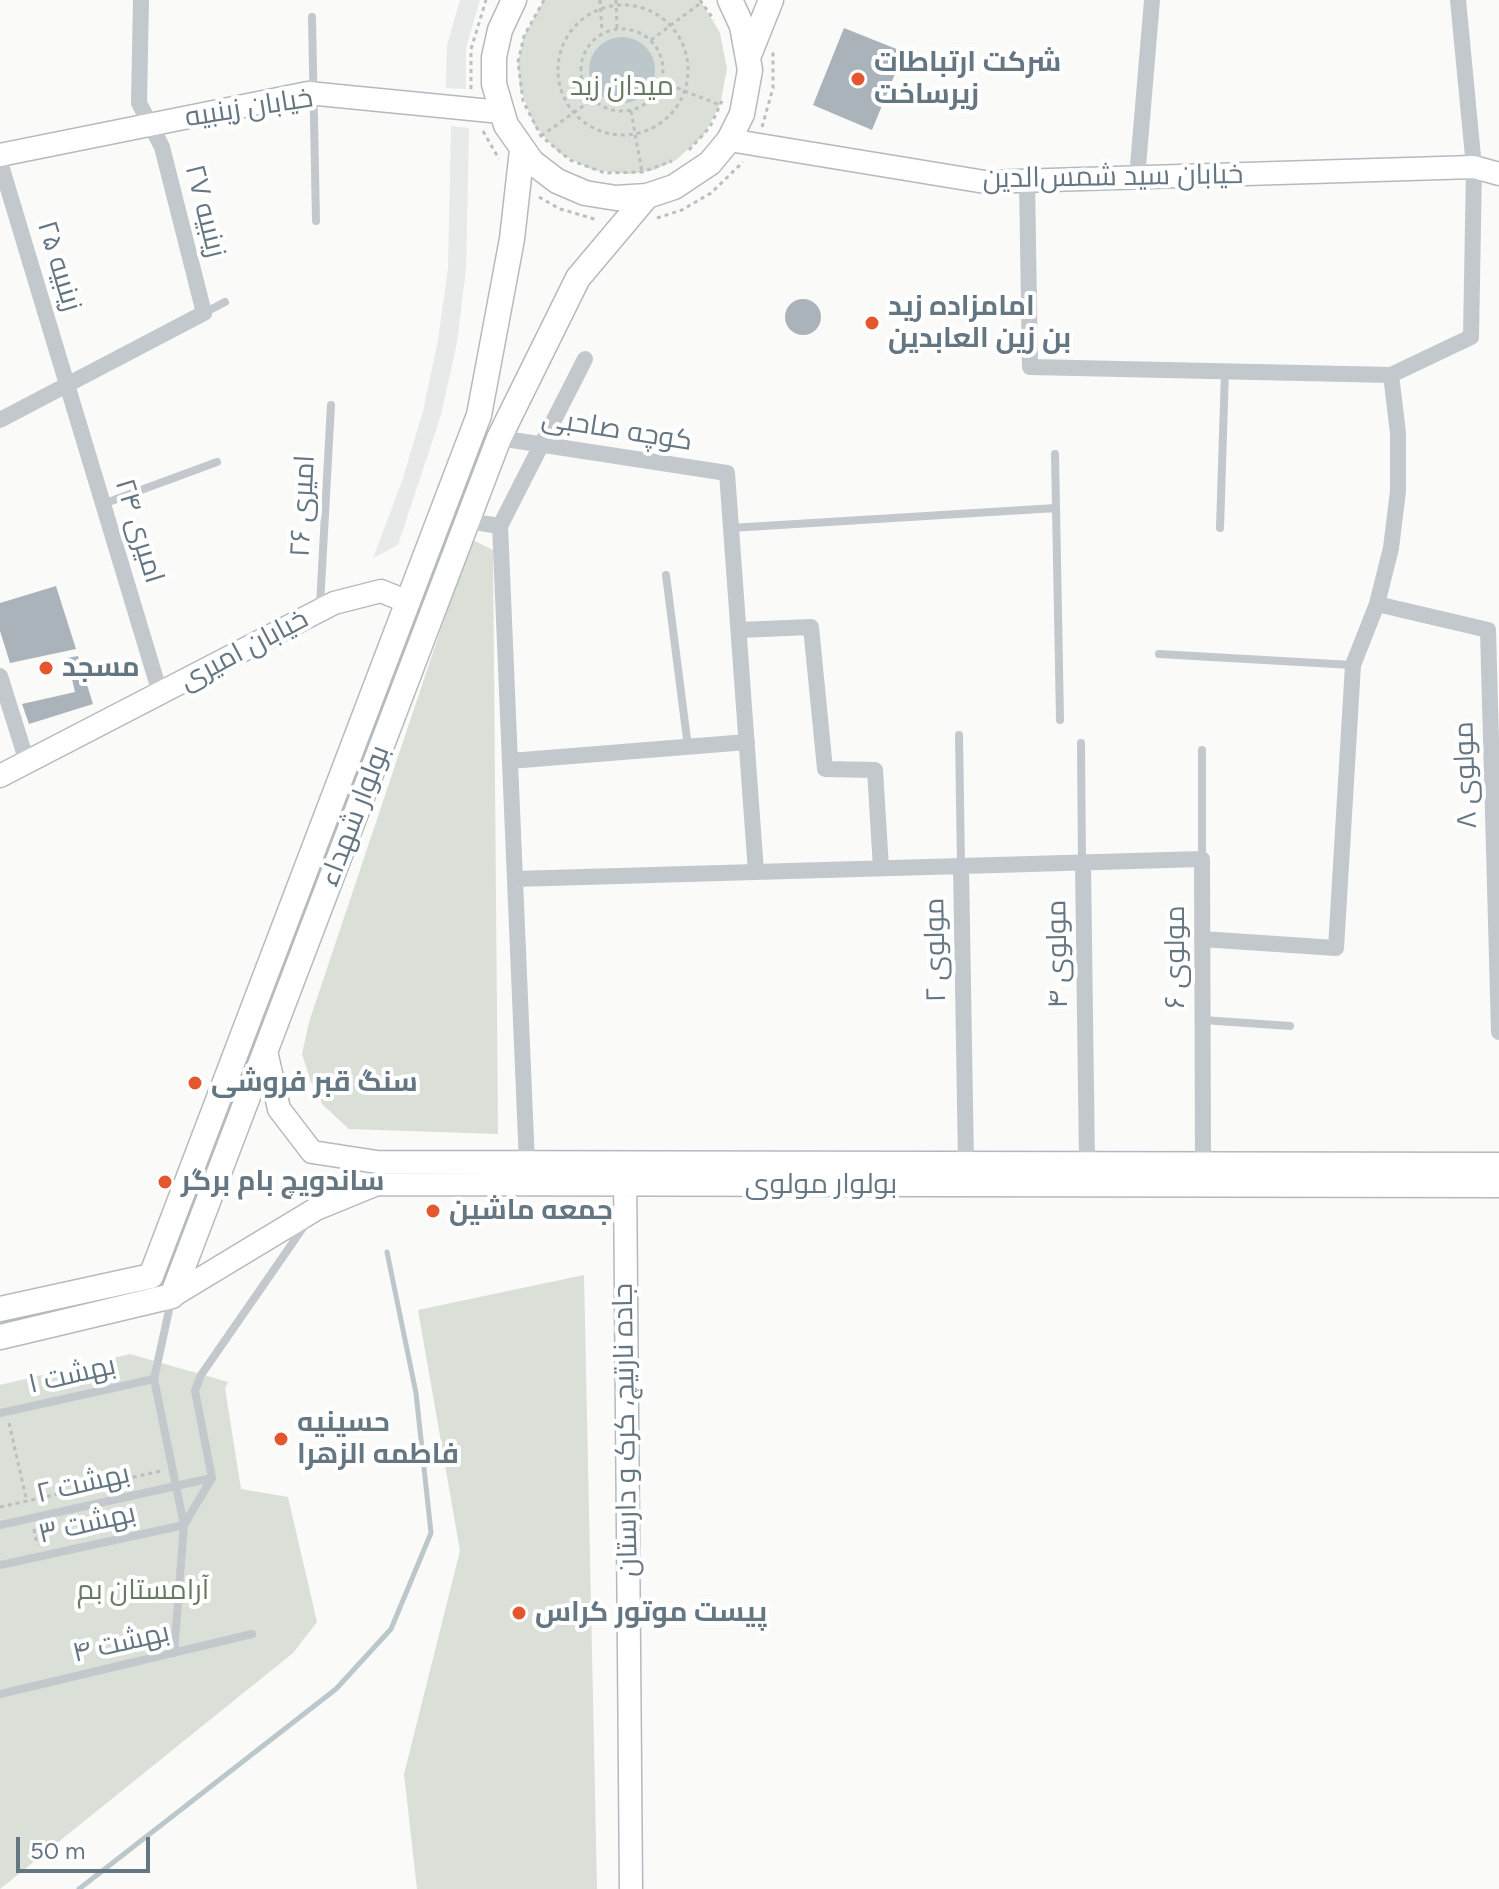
<!DOCTYPE html>
<html>
<head>
<meta charset="utf-8">
<style>
	body { margin:0 }
	#map { position:relative; width:1499px; height:1889px; overflow:hidden; background:#fafaf8; font-family:Figtree,sans-serif }
	canvas { display:block }
	.scale { position:absolute; left:16px; top:1837px; width:134px; height:36px; box-sizing:border-box; border:4px solid #657683; border-top:0; padding-left:10px; font-size:24px; line-height:28px; white-space:nowrap; color:#657683; -webkit-text-stroke:6px #fff; paint-order:stroke }
</style>
</head>
<body>
<div id="map">
<canvas width="1499" height="1889"></canvas>
<div class="scale">50 m</div>
</div>
<script>
const context = document.querySelector('canvas').getContext('2d');
context.lineJoin = 'round';
function paint(path, color) { context.fillStyle = color; context.fill(path, 'evenodd'); }
const shape = rows => new Path2D(rows.map(r => 'M' + r).join(''));
function strokePath(path, color, width, dash) { context.strokeStyle = color; context.lineWidth = width; context.lineCap = dash ? 'butt' : 'round'; context.setLineDash(dash || []); context.stroke(path); }
function drawText(font, color, halo, rows, align = 'center') {
  context.font = font + ' Figtree,Cairo,sans-serif'; context.lineWidth = 8; context.setLineDash([]); context.textBaseline = 'middle'; context.strokeStyle = halo; context.fillStyle = color; for (const [text, x, y, turn = 0] of rows) {
    context.save(); context.translate(x, y); context.rotate((+turn || 0) * Math.PI / 180); context.textAlign = isNaN(turn) ? turn : align; if (halo) context.strokeText(text, 0, 0); context.fillText(text, 0, 0); context.restore();
  }
}
paint(shape([
	[460,0,480,0,466,48,466,89,446,88,446,84,447,45],
	[451,126,469,128,466,269,457,343,441,415,398,545,373,558,402,481,423,411,438,340,448,268]
]), '#e8e9e9');
paint(shape([
	[544,0,700,0,720,33,727,69,720,105,703,136,676,160,654,170,630,174,593,170,559,153,534,125,520,88,518,62,524,36],
	[471,539,493,550,498,1134,349,1129,323,1105,311,1082,302,1054,309,1022],
	[584,1275,597,1889,417,1889,404,1774,460,1551,418,1310],
	[130,1354,228,1382,225,1388,241,1489,288,1497,317,1622,293,1653,0,1889,0,1385]
]), '#dadfd7');
paint(shape([
	'589 70a33 33 0 1 1 66 0a33 33 0 1 1-66 0Z'
]), '#bbc7cb');
strokePath(shape([
	[79,1889,336,1689,391,1629,431,1533,416,1393,387,1252]
]), '#bbc7cb', 5);
paint(shape([
	[844,28,904,52,872,130,813,105],
	'785 317a18 18 0 1 1 36 0a18 18 0 1 1-36 0Z',
	[56,586,76,649,10,663,0,631,0,603],
	[78,656,93,704,29,724,22,704,75,692,67,658]
]), '#aab3b9');
const secondary = shape([
	[729,140,985,182,1474,167,1499,174],
	[0,155,308,93,501,112],
	[0,776,334,603,381,591,408,602],
	[266,1051,279,1109,312,1152,377,1162,1499,1164],
	[625,1172,631,1889],
	[172,1296,316,1209,377,1184,1499,1186]
]);
const primary = shape([
	[514,0,500,30,494,57,494,84,506,125,532,162,557,181,585,193,616,198,647,196,674,187,710,163,729,140,742,114,750,70,742,26,730,0],
	[749,55,771,0],
	[0,1309,151,1276,479,415,512,239,522,150],
	[0,1337,172,1296,499,438,578,278,647,196]
]);
strokePath(secondary, '#b3babf', 25);
strokePath(primary, '#b5babe', 27);
strokePath(shape([
	[544,0,524,36,518,62,523,101,541,136,570,160,605,173,642,172,672,161],
	[600,0,602,32],
	[616,0,617,28],
	[700,0,714,20],
	'558 70a65 65 0 1 1 130 0a65 65 0 1 1-130 0Z',
	'581 70a41 41 0 1 1 82 0a41 41 0 1 1-82 0Z',
	[651,40,702,2],
	[662,82,720,105],
	[471,89,471,49,486,0],
	[631,111,642,172],
	[762,127,773,88,773,52],
	[483,131,499,159],
	[541,136,593,99],
	[689,150,710,127,722,101],
	[539,197,560,209,598,220],
	[657,218,682,210,711,193,743,162],
	[9,1423,27,1502],
	[0,1507,161,1471],
	[34,1529,37,1545]
]), '#bbbfc2', 3, [4, 4]);
strokePath(shape([
	[312,17,316,221],
	[204,313,225,302],
	[1055,454,1060,720],
	[103,504,217,462],
	[731,528,1056,508],
	[1220,528,1225,371],
	[666,575,688,747],
	[320,605,331,405],
	[1159,654,1352,665],
	[959,735,961,865],
	[1081,743,1082,862],
	[1202,750,1202,859],
	[1203,1020,1290,1026],
	[0,1413,154,1379],
	[212,1478,195,1391,201,1375,307,1222],
	[0,1525,176,1486,212,1478,184,1525,176,1486,154,1379,171,1301],
	[0,1565,184,1525,174,1653],
	[0,1694,252,1634]
]), '#c3c8cc', 8);
strokePath(shape([
	[0,162,160,693],
	[1137,178,1152,0],
	[1027,181,1030,367,1391,375,1471,337,1474,167,1458,0],
	[0,420,204,313,162,147,139,103,141,0],
	[499,438,727,473,756,872],
	[467,521,500,526],
	[1377,604,1488,630,1499,1032],
	[739,630,811,627,825,769,875,770,881,868],
	[0,676,27,762],
	[510,761,747,742],
	[1083,863,1087,1163],
	[961,866,966,1163],
	[515,879,1202,859,1203,1164],
	[1202,939,1336,948,1353,665,1377,604,1391,548,1398,491,1398,433,1391,375],
	[527,1163,500,526,585,359]
]), '#c3c8cc', 16);
strokePath(secondary, '#fff', 22);
strokePath(primary, '#fff', 24);
for (const [x, y, r, color] of [
	[858,79,8,"#e4572e"],
	[872,323,8,"#e4572e"],
	[46,668,8,"#e4572e"],
	[195,1083,8,"#e4572e"],
	[165,1182,8,"#e4572e"],
	[433,1211,8,"#e4572e"],
	[281,1439,8,"#e4572e"],
	[519,1613,8,"#e4572e"]
]) { const dot = new Path2D(); dot.arc(x, y, r, 0, 2 * Math.PI); context.fillStyle = color; context.fill(dot); strokePath(dot, '#fff', 3); }
drawText('bold 28px', '#657683', '#fff', [
	["شرکت ارتباطات",874,63],
	["زیرساخت",874,95],
	["امامزاده زید",888,307],
	["بن زین العابدین",888,339],
	["مسجد",62,668],
	["سنگ قبر فروشی",211,1083],
	["ساندویچ بام برگر",181,1182],
	["جمعه ماشین",449,1211],
	["حسینیه",297,1423],
	["فاطمه الزهرا",297,1455],
	["پیست موتور کراس",535,1613]
], 'left');
drawText('28px', '#687a64', '#fff', [
	["میدان زید",622,87],
	["آرامستان بم",143,1591]
]);
drawText('28px', '#657683', '#fff', [
	["خیابان زینبیه",249,108,-9],
	["خیابان سید شمس‌الدین",1113,177,-1],
	["زینبیه ۲۷",205,211,76],
	["زینبیه ۲۵",59,266,73],
	["کوچه صاحبی",617,430,9],
	["امیری ۲۶",303,506,-87],
	["امیری ۲۴",139,531,73],
	["خیابان امیری",244,650,-28],
	["مولوی ۸",1466,775,-92],
	["بولوار شهداء",355,816,-69],
	["مولوی ۲",936,950,-91],
	["مولوی ۴",1058,954,-91],
	["مولوی ۶",1176,957,-90],
	["بولوار مولوی",821,1185],
	["بهشت ۱",72,1375,-13],
	["جاده نارتیچ، کرک و دارستان",626,1430,-91],
	["بهشت ۲",83,1484,-13],
	["بهشت ۳",87,1524,-13],
	["بهشت ۴",121,1643,-13]
]);
</script>
</body>
</html>
